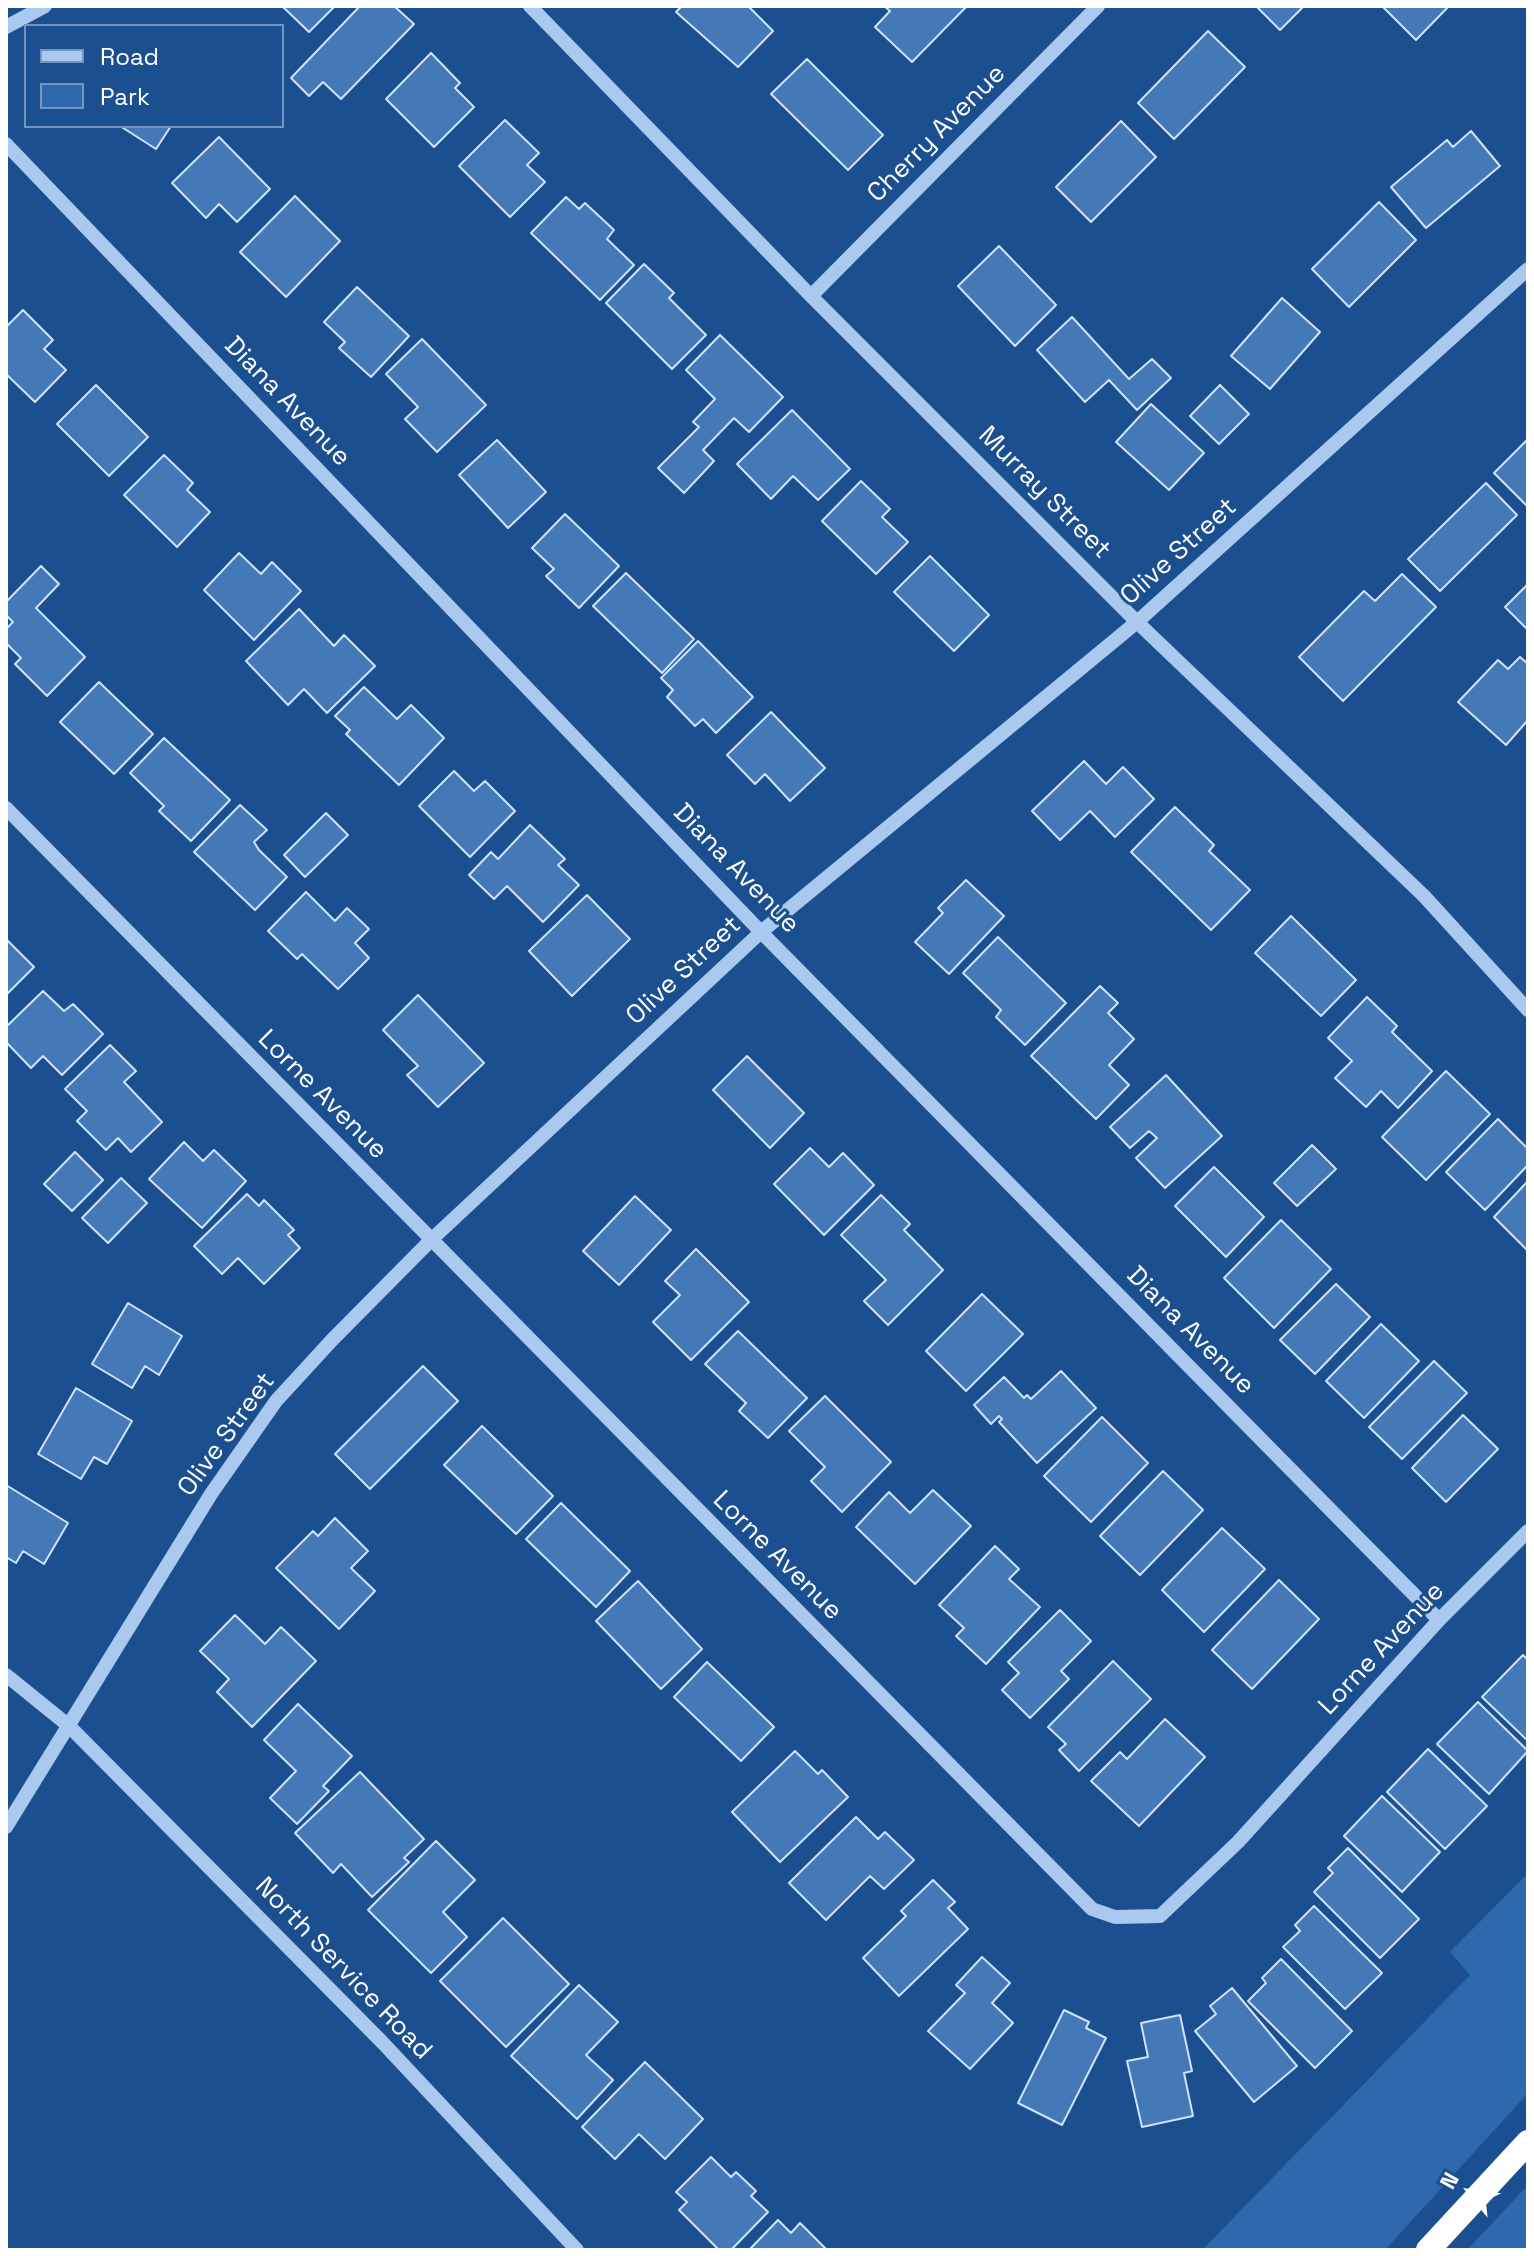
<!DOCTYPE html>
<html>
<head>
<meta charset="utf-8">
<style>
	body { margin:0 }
	#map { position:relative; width:1534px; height:2256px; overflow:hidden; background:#1b4f8f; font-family:"Space Grotesk",sans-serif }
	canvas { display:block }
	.frame { position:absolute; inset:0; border:8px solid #fff; pointer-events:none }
	.legend { position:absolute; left:24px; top:24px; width:260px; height:104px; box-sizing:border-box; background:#1b4f8f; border:2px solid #7695bc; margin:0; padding:10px 14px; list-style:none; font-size:24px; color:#fff }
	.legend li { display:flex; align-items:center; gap:16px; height:40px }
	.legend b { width:40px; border:2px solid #7695bc }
	.north { position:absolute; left:1430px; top:2152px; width:80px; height:80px; -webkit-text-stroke:6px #1b4f8f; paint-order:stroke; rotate:299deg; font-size:22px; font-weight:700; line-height:32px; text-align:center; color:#fff }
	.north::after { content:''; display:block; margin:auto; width:28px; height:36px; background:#fff; clip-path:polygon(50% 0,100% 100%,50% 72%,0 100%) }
</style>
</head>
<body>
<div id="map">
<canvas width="1534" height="2256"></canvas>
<div class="frame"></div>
<ul class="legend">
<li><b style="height:10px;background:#a9c9ee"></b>Road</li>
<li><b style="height:22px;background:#2e69ad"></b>Park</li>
</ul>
<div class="north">N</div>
</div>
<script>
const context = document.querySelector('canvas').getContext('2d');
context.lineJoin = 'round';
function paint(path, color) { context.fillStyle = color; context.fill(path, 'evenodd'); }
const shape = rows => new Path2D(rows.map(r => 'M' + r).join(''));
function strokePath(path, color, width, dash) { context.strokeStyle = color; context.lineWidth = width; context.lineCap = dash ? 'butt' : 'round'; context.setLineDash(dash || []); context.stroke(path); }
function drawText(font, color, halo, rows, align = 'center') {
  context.font = font + ' "Space Grotesk",sans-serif'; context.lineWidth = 6; context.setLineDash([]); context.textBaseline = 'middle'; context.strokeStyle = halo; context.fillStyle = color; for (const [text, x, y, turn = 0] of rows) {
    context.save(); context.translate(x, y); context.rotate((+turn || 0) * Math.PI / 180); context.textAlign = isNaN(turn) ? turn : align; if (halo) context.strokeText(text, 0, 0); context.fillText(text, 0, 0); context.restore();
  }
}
paint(shape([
	[1528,1873,1528,2093,1385,2250,1202,2250,1470,1975,1450,1952],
	[1528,2185,1528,2249,1467,2250]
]), '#2e69ad');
const building = shape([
	[282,6,335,6,309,32,282,6],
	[360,6,394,6,414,24,341,99,323,82,309,96,291,78,360,6],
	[682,6,748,6,773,31,738,67,676,12,682,6],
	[884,6,965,6,966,7,912,62,875,27,890,11,884,6],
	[1256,6,1304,6,1280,30,1256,6],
	[1382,6,1449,6,1416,40,1382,6],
	[1208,31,1245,67,1174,139,1138,103,1208,31],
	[431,53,460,83,455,88,474,107,434,147,386,99,431,53],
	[807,59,883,135,848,170,771,94,807,59],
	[505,120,539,153,527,165,545,182,510,217,459,166,505,120],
	[1121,121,1156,157,1091,222,1056,187,1121,121],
	[120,126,171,126,156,149,120,126],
	[1471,131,1500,166,1426,228,1391,187,1447,140,1453,147,1471,131],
	[219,137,270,189,237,222,219,204,206,218,172,183,219,137],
	[295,196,340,241,286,297,240,252,295,196],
	[566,197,579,209,585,203,614,230,607,239,634,265,600,300,531,233,566,197],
	[1379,202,1416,240,1349,307,1312,269,1379,202],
	[999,246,1056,305,1015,346,958,286,999,246],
	[644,264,674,293,669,298,706,335,672,369,606,303,644,264],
	[357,287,409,336,371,377,339,348,345,342,324,322,357,287],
	[1282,298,1320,332,1270,389,1231,356,1282,298],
	[23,310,53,340,44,349,66,370,35,402,6,374,6,327,23,310],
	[1072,317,1129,379,1152,359,1171,378,1137,410,1109,380,1085,402,1037,350,1072,317],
	[720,335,783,397,749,432,734,418,703,450,714,461,684,493,658,468,699,427,693,422,715,399,686,370,720,335],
	[422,339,486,405,437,452,405,419,418,407,386,374,422,339],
	[96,385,148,437,109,476,57,424,96,385],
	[1220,385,1249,414,1219,444,1190,416,1220,385],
	[1151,404,1204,453,1169,490,1116,442,1151,404],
	[792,410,850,469,818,500,793,476,771,499,737,464,792,410],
	[1528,439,1528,507,1494,473,1528,439],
	[497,440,546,492,508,528,459,475,497,440],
	[164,455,193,483,187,490,210,512,177,547,124,495,164,455],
	[861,481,890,509,882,517,908,542,876,574,822,521,861,481],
	[1486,483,1517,515,1440,591,1408,559,1486,483],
	[565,514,619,566,579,608,546,576,554,569,532,548,565,514],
	[239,553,261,574,272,562,301,591,254,640,204,590,239,553],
	[930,556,989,615,954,651,894,592,930,556],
	[41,566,59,584,36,608,85,657,47,696,15,664,21,658,6,643,6,629,13,622,6,615,6,602,41,566],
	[626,573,694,639,662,673,593,606,626,573],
	[1402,574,1436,607,1343,701,1299,657,1364,591,1375,601,1402,574],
	[1528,584,1528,630,1505,607,1528,584],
	[299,609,334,646,344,635,375,666,327,713,304,689,288,705,246,661,299,609],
	[698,641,753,697,716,733,703,719,695,726,667,697,673,690,661,678,698,641],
	[1520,657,1528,664,1528,720,1506,745,1458,702,1498,660,1508,669,1520,657],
	[99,682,153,734,114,774,60,722,99,682],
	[364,687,397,719,411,705,444,738,399,785,346,734,350,730,335,716,364,687],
	[771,712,825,768,790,801,765,774,755,784,727,755,771,712],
	[164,738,230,800,191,841,159,811,164,806,130,773,164,738],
	[1084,761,1106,784,1123,767,1154,799,1115,837,1090,811,1060,840,1032,811,1084,761],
	[454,771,474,791,485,781,515,811,470,857,419,806,454,771],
	[240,805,267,830,254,842,259,850,287,877,255,910,194,852,240,805],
	[1175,807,1214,845,1209,851,1250,890,1211,930,1131,852,1175,807],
	[326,813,348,835,305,877,284,855,326,813],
	[530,825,565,859,558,865,579,885,543,922,507,886,494,899,469,875,491,852,498,859,530,825],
	[966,880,1004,916,949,974,915,942,943,913,938,908,966,880],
	[306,892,335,921,347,908,369,929,355,943,369,958,338,989,302,954,297,959,268,931,306,892],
	[587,895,630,939,572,996,529,951,587,895],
	[1291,916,1356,980,1321,1016,1255,953,1291,916],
	[998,937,1066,1003,1025,1045,996,1017,1001,1010,963,973,998,937],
	[6,939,34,967,6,995,6,939],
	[1100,986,1118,1003,1108,1013,1134,1039,1109,1065,1129,1085,1096,1119,1031,1056,1100,986],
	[43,991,64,1011,73,1004,103,1034,62,1075,43,1056,31,1068,6,1042,6,1027,43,991],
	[418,995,484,1063,438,1107,407,1075,418,1066,383,1030,418,995],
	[1367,997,1397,1026,1392,1032,1432,1071,1398,1108,1381,1091,1366,1107,1335,1078,1352,1061,1328,1038,1367,997],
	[110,1045,136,1071,124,1082,162,1122,131,1152,118,1138,106,1150,77,1121,87,1111,65,1089,110,1045],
	[747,1056,804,1113,770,1148,713,1090,747,1056],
	[1446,1071,1490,1114,1426,1180,1382,1137,1446,1071],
	[1166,1075,1222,1136,1165,1188,1136,1158,1157,1138,1149,1131,1130,1148,1110,1127,1166,1075],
	[1498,1119,1528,1149,1528,1165,1485,1210,1446,1172,1498,1119],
	[184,1142,203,1161,214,1150,246,1181,202,1228,149,1179,184,1142],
	[1312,1145,1336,1169,1297,1206,1274,1183,1312,1145],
	[810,1148,829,1167,843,1153,874,1185,824,1235,774,1184,810,1148],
	[75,1152,103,1180,72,1211,44,1184,75,1152],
	[1214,1167,1264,1217,1226,1257,1175,1206,1214,1167],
	[121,1178,147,1203,108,1243,82,1218,121,1178],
	[1528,1181,1528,1251,1494,1217,1528,1181],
	[247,1194,259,1206,264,1200,294,1230,288,1235,300,1248,264,1284,238,1258,222,1274,194,1246,247,1194],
	[881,1195,910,1224,904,1230,943,1270,888,1325,864,1301,886,1280,841,1235,881,1195],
	[635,1196,671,1230,619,1285,583,1251,635,1196],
	[1281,1220,1331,1269,1274,1328,1224,1278,1281,1220],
	[696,1249,749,1302,691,1360,653,1322,680,1295,665,1281,696,1249],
	[1336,1284,1370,1317,1315,1374,1280,1340,1336,1284],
	[982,1294,1023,1334,966,1391,926,1351,982,1294],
	[128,1303,182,1336,159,1375,145,1366,132,1388,92,1364,128,1303],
	[1381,1324,1419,1361,1364,1418,1326,1381,1381,1324],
	[738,1331,807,1398,768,1438,739,1411,746,1403,705,1364,738,1331],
	[1434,1361,1467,1393,1402,1459,1369,1427,1434,1361],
	[423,1366,458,1401,370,1489,335,1454,423,1366],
	[1061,1371,1096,1408,1037,1463,999,1422,1002,1419,999,1416,991,1424,974,1405,1004,1377,1024,1398,1027,1395,1031,1399,1061,1371],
	[76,1388,132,1421,107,1464,94,1457,81,1479,38,1454,76,1388],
	[825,1396,891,1462,842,1512,811,1481,825,1467,789,1431,825,1396],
	[1463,1415,1498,1449,1446,1502,1412,1468,1463,1415],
	[1102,1417,1148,1463,1091,1522,1044,1476,1102,1417],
	[482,1426,553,1496,516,1534,444,1465,482,1426],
	[1163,1471,1203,1510,1140,1575,1100,1536,1163,1471],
	[6,1485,68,1523,44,1564,23,1551,16,1563,6,1557,6,1485],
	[933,1490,971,1526,915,1584,856,1527,889,1492,910,1513,933,1490],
	[561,1503,630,1571,596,1607,526,1539,561,1503],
	[335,1518,368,1551,351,1568,375,1591,339,1629,276,1568,313,1531,318,1536,335,1518],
	[1222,1528,1265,1569,1204,1632,1162,1590,1222,1528],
	[995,1546,1019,1569,1009,1579,1040,1607,986,1664,956,1636,964,1628,939,1605,995,1546],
	[1279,1580,1319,1619,1252,1689,1212,1650,1279,1580],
	[638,1581,702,1649,661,1689,596,1621,638,1581],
	[1060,1610,1091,1641,1061,1671,1069,1679,1030,1718,1002,1690,1019,1673,1008,1662,1060,1610],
	[235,1615,265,1644,281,1627,316,1661,252,1727,217,1692,229,1679,200,1651,235,1615],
	[1523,1655,1528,1660,1528,1741,1482,1697,1523,1655],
	[1113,1661,1151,1699,1079,1771,1059,1750,1066,1744,1048,1727,1113,1661],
	[707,1662,774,1727,741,1761,674,1697,707,1662],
	[1478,1702,1528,1751,1489,1794,1437,1744,1478,1702],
	[298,1704,352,1756,323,1786,329,1791,297,1824,270,1798,296,1771,264,1740,298,1704],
	[1165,1719,1205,1757,1139,1826,1091,1781,1120,1752,1127,1759,1165,1719],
	[1428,1749,1487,1806,1445,1849,1387,1792,1428,1749],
	[795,1751,818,1774,822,1770,848,1797,780,1862,732,1812,795,1751],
	[360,1772,424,1839,404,1858,409,1862,372,1897,341,1864,333,1873,295,1833,360,1772],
	[1382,1796,1440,1852,1402,1892,1344,1836,1382,1796],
	[856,1817,878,1839,885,1832,914,1860,884,1889,870,1876,826,1920,789,1883,856,1817],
	[436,1841,475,1880,443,1912,467,1937,431,1973,368,1910,436,1841],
	[1348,1848,1419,1919,1380,1958,1314,1892,1333,1873,1328,1868,1348,1848],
	[933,1880,955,1902,948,1908,968,1929,899,1996,863,1958,906,1916,901,1911,933,1880],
	[1314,1906,1382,1973,1345,2009,1283,1947,1300,1931,1295,1925,1314,1906],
	[503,1918,569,1984,506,2047,440,1981,503,1918],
	[982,1957,1010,1983,992,2003,1013,2023,970,2069,928,2031,965,1993,956,1985,982,1957],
	[1281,1959,1352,2031,1315,2068,1248,2001,1266,1983,1262,1978,1281,1959],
	[579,1985,618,2022,586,2055,613,2080,577,2119,511,2056,579,1985],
	[1232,1988,1297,2066,1254,2102,1195,2031,1216,2014,1210,2006,1232,1988],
	[1064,2010,1089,2022,1086,2028,1106,2038,1062,2125,1018,2103,1064,2010],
	[1180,2015,1192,2071,1184,2073,1193,2116,1142,2127,1127,2061,1148,2057,1141,2023,1180,2015],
	[645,2062,703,2119,665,2159,639,2134,615,2159,582,2127,645,2062],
	[711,2157,731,2177,736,2172,756,2191,751,2196,768,2212,731,2250,719,2250,679,2210,687,2202,676,2192,711,2157],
	[778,2220,791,2233,800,2223,827,2250,749,2250,778,2220]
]);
paint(building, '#4478b7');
strokePath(building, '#cfe3fa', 2);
strokePath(shape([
	[530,6,811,296,1137,622,1424,896,1528,1010],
	[6,27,45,6],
	[6,144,761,932,1439,1620],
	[811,296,1098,6],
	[6,808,1092,1909,1115,1917,1160,1916,1238,1842,1439,1620,1528,1531],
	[6,1675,69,1726,382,2042,577,2250],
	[6,1827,211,1494,276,1401,332,1340,431,1240,761,932,1137,622,1528,269]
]), '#a9c9ee', 14);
strokePath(shape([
	[1428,2250,1528,2142]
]), '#fff', 24);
drawText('26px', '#fff', '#1b4f8f', [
	["Cherry Avenue",937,134,-45],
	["Diana Avenue",287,402,46],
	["Murray Street",1044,493,45],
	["Olive Street",1179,552,-42],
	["Diana Avenue",736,869,46],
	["Olive Street",684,971,-43],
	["Lorne Avenue",322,1095,45],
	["Diana Avenue",1190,1331,45],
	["Olive Street",227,1435,-54],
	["Lorne Avenue",777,1556,45],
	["Lorne Avenue",1382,1649,-47],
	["North Service Road",343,1969,46]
]);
</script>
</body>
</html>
